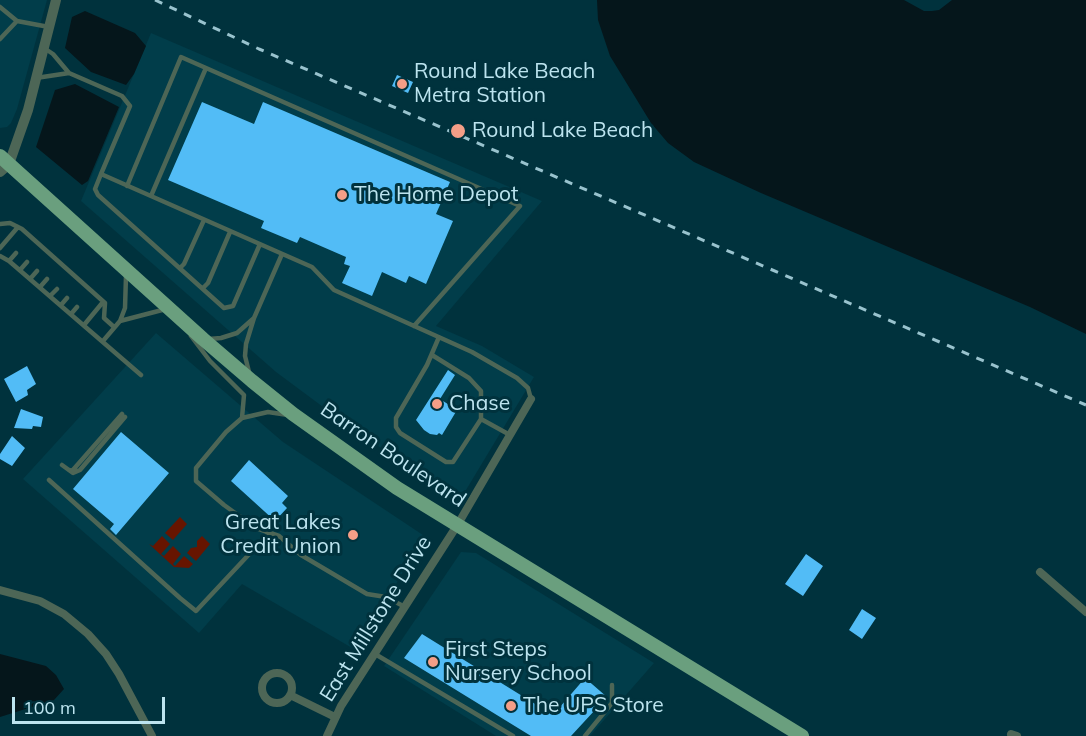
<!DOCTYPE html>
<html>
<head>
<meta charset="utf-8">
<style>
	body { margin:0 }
	#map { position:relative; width:1086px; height:736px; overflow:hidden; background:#00323d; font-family:Mulish,sans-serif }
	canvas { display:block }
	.scale { position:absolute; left:12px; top:697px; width:153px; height:27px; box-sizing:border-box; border:3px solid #bce4ef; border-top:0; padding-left:8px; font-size:18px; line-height:21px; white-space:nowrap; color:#bce4ef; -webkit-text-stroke:4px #00323d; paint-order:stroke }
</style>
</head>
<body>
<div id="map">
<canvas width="1086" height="736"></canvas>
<div class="scale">100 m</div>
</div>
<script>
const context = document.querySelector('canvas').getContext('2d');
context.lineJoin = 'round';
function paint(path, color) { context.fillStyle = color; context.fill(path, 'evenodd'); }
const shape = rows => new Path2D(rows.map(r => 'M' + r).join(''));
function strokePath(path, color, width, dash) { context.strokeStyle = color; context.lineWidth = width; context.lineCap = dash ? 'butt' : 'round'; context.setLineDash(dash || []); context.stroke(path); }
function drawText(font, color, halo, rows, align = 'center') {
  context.font = font + ' Mulish,sans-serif'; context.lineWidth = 6; context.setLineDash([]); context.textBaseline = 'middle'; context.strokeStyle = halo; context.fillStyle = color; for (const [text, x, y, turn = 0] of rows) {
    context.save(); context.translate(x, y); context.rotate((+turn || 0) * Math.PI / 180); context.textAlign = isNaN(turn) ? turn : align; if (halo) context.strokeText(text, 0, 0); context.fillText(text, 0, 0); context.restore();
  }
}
paint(shape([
	[0,0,47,0,17,109,11,123,7,127,0,128],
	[151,33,542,201,436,326,482,346,534,377,466,490,452,496,350,427,276,372,81,201],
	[156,333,283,442,423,535,359,652,242,584,199,633,23,479],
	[461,552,476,553,654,663,590,736,496,736,384,666]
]), '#013d4a');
paint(shape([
	[180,517,187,524,173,540,165,533],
	[162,536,170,544,161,554,164,556,173,546,181,554,173,564,175,566,184,556,193,564,189,568,174,567,149,544,153,546],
	[202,536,210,544,196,561,187,553,191,548,197,547,197,541]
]), '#671500');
paint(shape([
	[597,0,904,0,924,11,932,11,939,10,952,0,1086,0,1086,334,1030,307,761,193,694,162,668,143,651,123,610,56,598,20],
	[85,11,135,33,146,46,134,74,126,85,91,72,65,48,72,17],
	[75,84,119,107,88,181,82,185,36,147,55,90],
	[0,654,46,666,56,675,64,689,54,700,0,717]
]), '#05161b');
paint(shape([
	[397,75,413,82,408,93,392,86],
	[202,102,254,124,263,102,450,182,436,214,453,221,426,284,409,276,406,283,382,272,372,296,342,283,350,266,344,264,346,257,300,237,297,243,261,228,264,221,168,180],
	[27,366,36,384,27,390,28,395,16,402,4,379],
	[448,370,455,375,440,399,457,410,442,435,439,433,437,435,430,434,424,430,416,420],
	[21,409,43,417,41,427,33,426,32,429,14,428],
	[121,432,169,473,116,535,110,529,114,524,73,489],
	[12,436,25,448,12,466,0,459,0,454],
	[249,460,288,496,282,503,287,508,275,521,231,481],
	[806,554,823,566,803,596,785,584],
	[862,609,876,618,862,639,849,630],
	[422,634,553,715,585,678,607,697,571,736,531,736,404,658]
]), '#52bcf6');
strokePath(shape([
	[0,7,17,21],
	[0,39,17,21,49,27],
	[44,48,53,54,69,73,122,96,130,106,101,174,312,267,334,290,472,352,517,378,528,388,531,399],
	[36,78,69,73],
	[101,174,95,189,98,195,224,308,233,306,260,244],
	[127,186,181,57,520,206,414,326],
	[151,196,206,68],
	[0,224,10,223,22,229,105,303,104,318,114,327],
	[0,248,18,227],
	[0,256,9,261,141,375],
	[9,261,16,253],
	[180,268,184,264,204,220],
	[20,270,27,262],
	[30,279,37,271],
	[40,287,47,279],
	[203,288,208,283,230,232],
	[50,296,57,289],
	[61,305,67,298],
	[71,314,77,307],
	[120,321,166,309],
	[84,325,103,302],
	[191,336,210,361,244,395,242,418],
	[209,339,221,338,237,333,254,318],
	[103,341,120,321,125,308,126,276],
	[432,355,469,378,481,391,481,419,453,462,446,462,400,433,396,427,396,418,427,365,439,337],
	[249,372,245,356,246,344,254,318,282,254],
	[288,415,268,412,242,418,226,432,196,468,196,481,224,505,256,528,279,536,301,555,367,594,386,597,405,607],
	[481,419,510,435],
	[62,465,73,473,80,470,125,417],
	[69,470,72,471,122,414],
	[49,480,180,598,196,611,269,533],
	[375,654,513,736],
	[585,736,612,703,612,685]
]), '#4d6656', 4.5);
strokePath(shape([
	[1040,572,1086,612],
	[0,590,40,601,64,614,88,634,106,654,119,674,152,736],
	'262 688a15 15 0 1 1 30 0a15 15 0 1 1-30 0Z',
	[290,695,335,717],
	[1011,734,1017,736],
	[327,736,341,706,458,524,531,399]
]), '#4d6656', 8);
strokePath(shape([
	[0,172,9,164,28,110,56,0]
]), '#4d6656', 10);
strokePath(shape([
	[0,156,203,339,252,381,293,414,397,488,802,736]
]), '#6a9f7e', 14);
strokePath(shape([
	[155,0,259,49,1086,405]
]), '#99c3ce', 3, [8, 8]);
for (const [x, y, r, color] of [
	[402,84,6,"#f49e87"],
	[458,131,8,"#f49e87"],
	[342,195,6,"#f49e87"],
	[437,404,6,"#f49e87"],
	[353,535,6,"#f49e87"],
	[433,662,6,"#f49e87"],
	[511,706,6,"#f49e87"]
]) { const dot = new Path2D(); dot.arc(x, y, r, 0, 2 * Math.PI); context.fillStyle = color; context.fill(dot); strokePath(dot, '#00323d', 2); }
drawText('21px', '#bce4ef', '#00323d', [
	["Round Lake Beach",414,72],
	["Metra Station",414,96],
	["Round Lake Beach",472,131],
	["The Home Depot",354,195],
	["Chase",449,404],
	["Great Lakes",341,523,"right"],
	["Credit Union",341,547,"right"],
	["First Steps",445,650],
	["Nursery School",445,674],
	["The UPS Store",523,706]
], 'left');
drawText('21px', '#bce4ef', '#00323d', [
	["Barron Boulevard",393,455,34],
	["East Millstone Drive",376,619,-58]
]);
</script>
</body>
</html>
